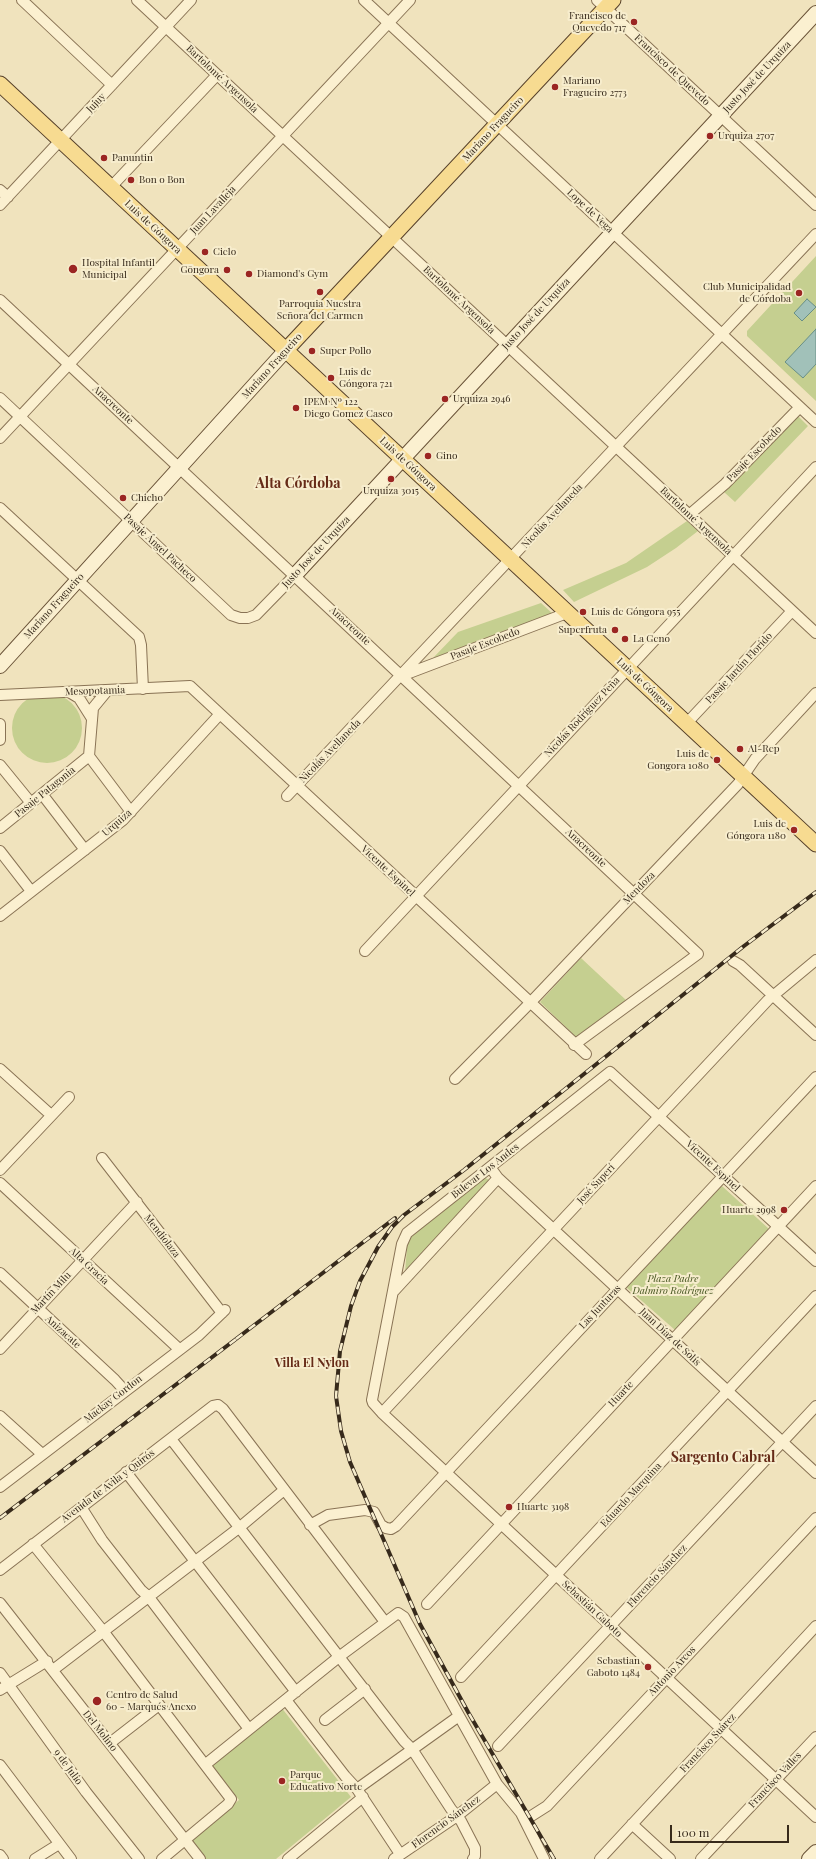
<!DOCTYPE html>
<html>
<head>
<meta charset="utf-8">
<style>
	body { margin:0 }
	#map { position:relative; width:816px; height:1859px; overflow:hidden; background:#f0e3bd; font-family:"Playfair Display",serif }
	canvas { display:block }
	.scale { position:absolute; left:670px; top:1825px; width:119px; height:18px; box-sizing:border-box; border:2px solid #372a1b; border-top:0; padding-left:5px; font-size:12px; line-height:14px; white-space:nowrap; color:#372a1b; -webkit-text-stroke:3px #f7edcd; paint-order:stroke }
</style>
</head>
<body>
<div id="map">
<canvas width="816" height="1859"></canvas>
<div class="scale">100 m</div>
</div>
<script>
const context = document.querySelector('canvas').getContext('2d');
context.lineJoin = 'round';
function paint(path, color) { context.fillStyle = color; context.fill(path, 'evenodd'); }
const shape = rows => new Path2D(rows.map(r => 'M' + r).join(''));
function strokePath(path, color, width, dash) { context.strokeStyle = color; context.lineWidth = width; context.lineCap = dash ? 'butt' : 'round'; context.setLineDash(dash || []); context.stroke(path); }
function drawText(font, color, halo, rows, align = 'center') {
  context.font = font + ' "Playfair Display",serif'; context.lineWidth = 4; context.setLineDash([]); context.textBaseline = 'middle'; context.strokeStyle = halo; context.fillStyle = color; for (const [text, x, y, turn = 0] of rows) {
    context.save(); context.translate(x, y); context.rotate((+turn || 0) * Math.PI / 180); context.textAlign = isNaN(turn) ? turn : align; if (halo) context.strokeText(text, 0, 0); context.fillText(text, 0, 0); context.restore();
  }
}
paint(shape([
	[816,256,816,401,747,336,747,331],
	[797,415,808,426,735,502,724,492],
	[687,521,698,531,676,548,647,567,574,602,563,590,626,563],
	[541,603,553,614,433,658,458,632],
	'12 728a35 35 0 1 1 70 0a35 35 0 1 1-70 0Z',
	[581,958,626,1000,576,1037,540,1002],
	[484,1177,489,1180,405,1273,408,1234],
	[722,1186,769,1229,675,1330,626,1287],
	[281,1707,351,1797,276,1859,205,1859,190,1841,239,1800,212,1765]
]), '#c5cf90');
const water = shape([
	[807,299,816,307,802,321,794,313,807,299],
	[816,329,816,364,803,378,785,362,816,329]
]);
paint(water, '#a1c1b9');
strokePath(water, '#688f87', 1);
const street = shape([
	[22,0,112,85],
	[137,0,816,633],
	[364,0,816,422],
	[597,0,816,205],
	[111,187,217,75],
	[0,190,8,197],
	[0,205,191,0],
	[0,300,698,954,574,1045],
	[0,398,231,615,240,618,248,618,256,615,295,575],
	[0,438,410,0],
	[0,508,139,637,141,645,143,689],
	[689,515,725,484,800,407],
	[404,675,567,613],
	[107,691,93,708,89,756,131,812],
	[69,692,79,698,91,717],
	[0,695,190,686,586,1054],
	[0,724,0,740],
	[686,724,792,611],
	[0,765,31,803],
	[42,794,85,850],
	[287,796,816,234],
	[0,828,89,756],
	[0,851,31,891],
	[0,916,123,820,220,714],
	[365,951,816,467],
	[733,961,740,965,816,1035],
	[0,1069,51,1115],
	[455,1079,530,1003,738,784,755,759,816,693],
	[102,1158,222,1313],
	[490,1167,498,1178,816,1473],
	[0,1170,69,1097],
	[0,1183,179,1349],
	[816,1261,610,1072,407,1233,402,1244,372,1400,373,1403,382,1413,816,1817],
	[0,1273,115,1380,125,1391],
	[394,1291,498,1178],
	[0,1349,137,1202],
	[382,1413,768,1000,816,960],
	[0,1416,42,1454],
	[171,1439,404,1741,412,1749,451,1809,461,1821,475,1848,475,1856,473,1859],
	[126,1472,296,1692],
	[0,1487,199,1335,225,1310],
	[81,1507,102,1540,141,1590,148,1596,249,1729],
	[310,1525,328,1515,365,1510,374,1512,381,1525,386,1528,391,1529,396,1526,816,1077],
	[33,1544,103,1631,231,1799,228,1804,162,1859],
	[0,1570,213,1406,218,1405,223,1409,385,1622],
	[0,1603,200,1859],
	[427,1604,816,1186],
	[53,1670,240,1527,284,1490],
	[0,1673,86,1792,139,1859],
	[461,1677,816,1296],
	[0,1690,47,1661],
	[286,1700,345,1776,357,1789,400,1854],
	[325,1720,365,1689],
	[110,1743,159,1705],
	[498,1746,816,1406],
	[206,1764,340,1656,398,1613,404,1617,497,1784,521,1813,544,1859],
	[0,1765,71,1859],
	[357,1789,459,1716],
	[525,1820,547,1806,816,1518],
	[632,1824,670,1859],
	[0,1855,3,1859],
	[35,1859,59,1844],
	[288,1859,363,1797],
	[394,1859,457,1816,497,1784],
	[600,1859,816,1626],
	[701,1859,816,1737]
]);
const secondary = shape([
	[295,575,816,13],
	[0,666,286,350],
	[809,1859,816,1852]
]);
const primary = shape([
	[0,84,816,844],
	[286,350,613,0]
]);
strokePath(street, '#897355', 12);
strokePath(secondary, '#6a5338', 16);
strokePath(primary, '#56402a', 17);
strokePath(street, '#fbf0d0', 10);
strokePath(secondary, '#fbf0d0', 14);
strokePath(primary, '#f7db91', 15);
const rail = shape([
	[236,1339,395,1218],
	[0,1518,240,1336],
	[554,1859,468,1712,420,1624,350,1462,341,1431,336,1396,340,1351,351,1306,360,1281,378,1247,392,1227,404,1215,464,1170,744,946,816,892]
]);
strokePath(rail, '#372a1b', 4);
strokePath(rail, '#f7edcd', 2.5, [8]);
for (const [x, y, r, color] of [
	[634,22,4,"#9b2522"],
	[555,87,4,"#9b2522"],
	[710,136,4,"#9b2522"],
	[104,158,4,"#9b2522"],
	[131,180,4,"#9b2522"],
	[205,252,4,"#9b2522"],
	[73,269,5,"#9b2522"],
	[227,270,4,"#9b2522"],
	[249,274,4,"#9b2522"],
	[320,292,4,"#9b2522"],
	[799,293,4,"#9b2522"],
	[312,351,4,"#9b2522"],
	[331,378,4,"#9b2522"],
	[445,399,4,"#9b2522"],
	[296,408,4,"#9b2522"],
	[428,456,4,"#9b2522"],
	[391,479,4,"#9b2522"],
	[123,498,4,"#9b2522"],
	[583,612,4,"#9b2522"],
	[615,630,4,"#9b2522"],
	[625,639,4,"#9b2522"],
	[740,749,4,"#9b2522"],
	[717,760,4,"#9b2522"],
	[794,830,4,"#9b2522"],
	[784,1210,4,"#9b2522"],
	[509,1507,4,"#9b2522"],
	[648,1667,4,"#9b2522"],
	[97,1701,5,"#9b2522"],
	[282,1781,4,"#9b2522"]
]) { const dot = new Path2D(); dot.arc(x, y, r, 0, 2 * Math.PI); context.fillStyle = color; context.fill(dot); strokePath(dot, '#f7edcd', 1.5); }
drawText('10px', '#372a1b', '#f7edcd', [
	["Francisco de",626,16,"right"],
	["Quevedo 717",626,28,"right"],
	["Mariano",563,81],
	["Fragueiro 2773",563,93],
	["Urquiza 2707",718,136],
	["Panuntin",112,158],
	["Bon o Bon",139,180],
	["Cielo",213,252],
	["Hospital Infantil",82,263],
	["Municipal",82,275],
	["Gōngora",219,270,"right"],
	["Diamond's Gym",257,274],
	["Club Municipalidad",791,287,"right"],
	["de Córdoba",791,299,"right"],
	["Parroquia Nuestra",320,304,"center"],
	["Señora del Carmen",320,316,"center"],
	["Super Pollo",320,351],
	["Luis de",339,372],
	["Góngora 721",339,384],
	["Urquiza 2946",453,399],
	["IPEM Nº 122",304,402],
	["Diego Gomez Casco",304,414],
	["Gino",436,456],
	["Urquiza 3015",391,491,"center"],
	["Chicho",131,498],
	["Luis de Góngora 955",591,612],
	["Superfruta",607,630,"right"],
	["La Geno",633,639],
	["Al-Rep",748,749],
	["Luis de",709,754,"right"],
	["Gongora 1080",709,766,"right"],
	["Luis de",786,824,"right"],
	["Góngora 1180",786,836,"right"],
	["Huarte 2998",776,1210,"right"],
	["Huarte 3198",517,1507],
	["Sebastian",640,1661,"right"],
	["Gaboto 1484",640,1673,"right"],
	["Centro de Salud",106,1695],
	["60 - Marqués Anexo",106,1707],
	["Parque",290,1775],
	["Educativo Norte",290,1787]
], 'left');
drawText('10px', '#372a1b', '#f7edcd', [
	["Francisco de Quevedo",672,70,43],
	["Justo José de Urquiza",757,77,-47],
	["Bartolomé Argensola",222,79,43],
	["Jujuy",96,103,-47],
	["Mariano Fragueiro",493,129,-47],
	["Juan Lavalleja",213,210,-47],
	["Lope de Vega",590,211,43],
	["Luis de Góngora",153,227,43],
	["Bartolomé Argensola",459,300,43],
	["Justo José de Urquiza",536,314,-47],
	["Mariano Fragueiro",272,366,-48],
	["Anacreonte",113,405,43],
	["Pasaje Escobedo",754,454,-46],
	["Luis de Góngora",408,464,43],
	["Nicolás Avellaneda",552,516,-47],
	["Bartolomé Argensola",696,521,43],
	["Pasaje Ángel Pacheco",160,548,43],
	["Justo José de Urquiza",316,552,-47],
	["Mariano Fragueiro",54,606,-48],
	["Anacreonte",350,626,43],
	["Pasaje Escobedo",485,644,-21],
	["Pasaje Jardín Florido",739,668,-47],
	["Luis de Góngora",645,685,43],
	["Mesopotamia",95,691,-2],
	["Nicolás Rodríguez Peña",582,717,-47],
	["Nicolás Avellaneda",330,751,-46],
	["Pasaje Patagonia",45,792,-39],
	["Urquiza",117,823,-41],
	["Anacreonte",586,848,43],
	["Vicente Espinel",388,871,43],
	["Mendoza",639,888,-46],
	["Vicente Espinel",713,1166,43],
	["Bulevar Los Andes",485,1171,-38],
	["José Superí",596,1184,-47],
	["Mendiolaza",162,1236,52],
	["Alta Gracia",89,1266,43],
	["Martín Milu",51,1293,-47],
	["Las Junturas",600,1307,-47],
	["Anizacate",63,1332,42],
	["Juan Díaz de Solís",670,1337,43],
	["Huarte",621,1394,-47],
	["Mackay Gordon",113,1399,-38],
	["Avenida de Avila y Quirós",108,1486,-37],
	["Eduardo Marquina",631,1495,-47],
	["Florencio Sánchez",657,1576,-47],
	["Sebastián Gaboto",592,1609,43],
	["Antonio Arcos",672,1671,-47],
	["Del Molino",100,1731,52],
	["Francisco Suárez",708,1743,-47],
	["9 de Julio",68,1767,54],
	["Francisco Valles",775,1780,-47],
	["Florencio Sánchez",446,1822,-36]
]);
drawText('italic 10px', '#465520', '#f7edcd', [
	["Plaza Padre",673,1279],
	["Dalmiro Rodríguez",673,1291]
]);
drawText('bold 12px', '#662b18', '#f7edcd', [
	["Villa El Nylon",312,1363]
]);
drawText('bold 14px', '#662b18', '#f7edcd', [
	["Alta Córdoba",298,484],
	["Sargento Cabral",723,1458]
]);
</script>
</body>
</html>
